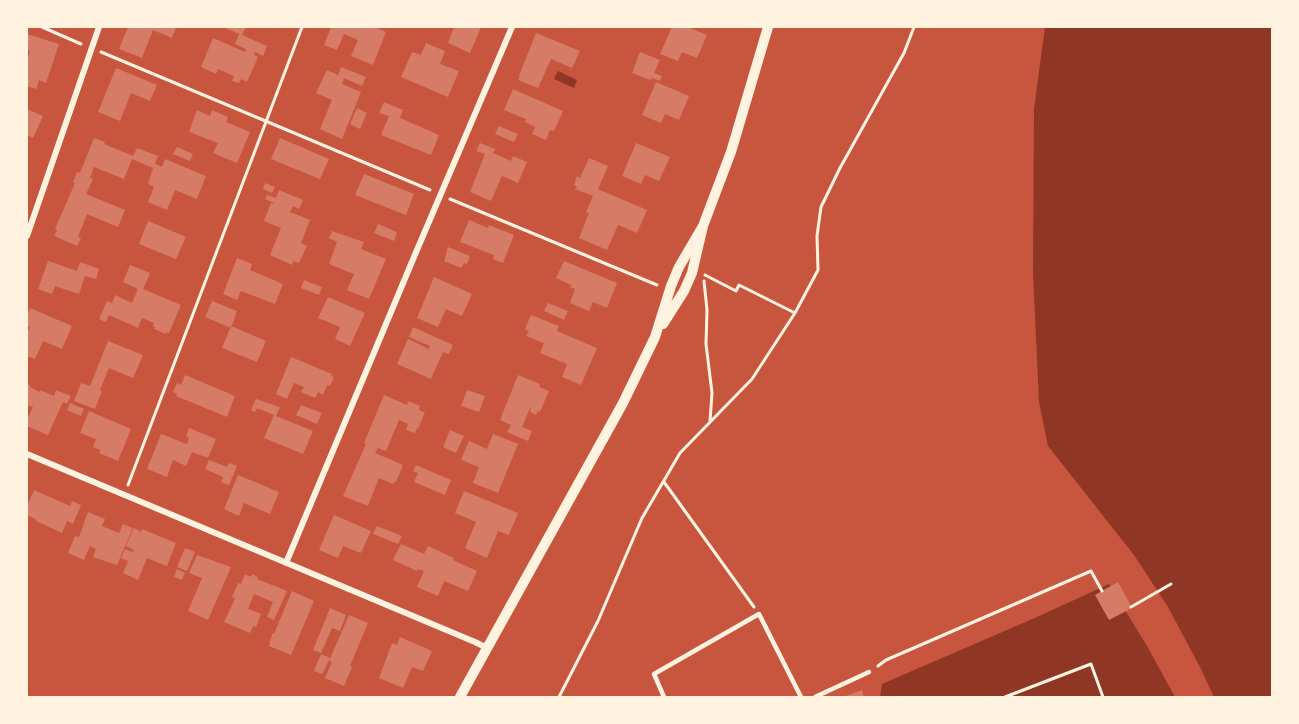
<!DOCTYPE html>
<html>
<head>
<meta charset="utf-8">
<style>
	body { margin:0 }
	#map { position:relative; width:1299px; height:724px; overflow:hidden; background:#c8553d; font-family:"Titillium Web",sans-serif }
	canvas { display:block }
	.frame { position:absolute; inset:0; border:28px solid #fff3e0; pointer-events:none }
</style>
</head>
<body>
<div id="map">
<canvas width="1299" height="724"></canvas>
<div class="frame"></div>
</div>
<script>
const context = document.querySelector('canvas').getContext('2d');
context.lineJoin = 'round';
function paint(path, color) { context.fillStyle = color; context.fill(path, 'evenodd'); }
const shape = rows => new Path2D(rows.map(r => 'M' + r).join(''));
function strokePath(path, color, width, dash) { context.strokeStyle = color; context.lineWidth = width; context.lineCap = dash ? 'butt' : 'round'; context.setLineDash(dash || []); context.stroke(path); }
paint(shape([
	[1045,27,1272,27,1272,697,1214,697,1200,667,1168,607,1134,555,1048,446,1039,402,1033,273,1034,109],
	[558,71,577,80,574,88,554,79],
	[1109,584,1147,646,1175,697,880,697,882,684,1037,617]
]), '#8f3625');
paint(shape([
	[128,27,176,27,172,38,153,30,142,58,119,49],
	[223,27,246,27,242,35,267,46,263,56,255,52,254,55,258,57,247,82,241,79,239,83,232,81,234,76,218,69,216,74,201,67,213,38,245,52,246,49,235,44,239,34],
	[331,27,375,27,386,32,373,65,351,56,358,40,344,34,337,50,324,45],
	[454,27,481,27,470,53,448,43],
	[672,27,687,27,707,35,697,58,682,52,678,61,660,54],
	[536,33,580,51,572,68,551,59,538,88,518,80,520,76,519,76],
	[27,34,59,44,46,83,39,80,36,89,27,86,27,61,30,51,27,50],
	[426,43,445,51,440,64,459,71,448,97,401,77,412,52,421,55],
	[640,52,660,60,654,73,662,76,660,81,652,78,651,80,632,73],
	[341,67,366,77,362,86,344,78,342,84,361,92,342,139,320,129,332,100,316,93,327,70,338,75],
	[116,68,157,85,150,101,131,93,120,121,98,112],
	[656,82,689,96,679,120,665,114,661,123,642,115],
	[513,89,563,111,554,131,550,130,546,140,532,134,535,127,525,122,526,119,504,110],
	[384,102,403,110,400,118,439,135,431,155,381,135,389,116,379,113],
	[357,108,367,113,360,129,350,124],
	[27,109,43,116,33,138,27,135],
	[197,110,210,116,212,110,228,117,226,122,250,132,237,163,213,153,218,143,189,132],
	[499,126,518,134,514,142,495,134],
	[94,138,105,142,104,144,133,156,137,148,158,156,155,164,162,167,165,159,206,176,197,199,175,190,167,210,148,202,154,187,148,184,153,168,132,159,124,179,94,167,90,178,93,179,86,194,125,210,118,227,87,214,78,237,81,238,77,246,54,236,57,230,55,229,75,183,73,182,77,172,80,173],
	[280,138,329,159,320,179,271,159],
	[480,143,495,149,493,153,511,161,513,156,527,162,518,183,502,176,491,201,470,192,485,154,476,151],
	[636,143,670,157,659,181,645,175,641,184,622,176],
	[177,147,193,154,190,161,173,154],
	[589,158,608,166,598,189,647,210,637,233,618,225,607,250,579,238,589,213,586,212,593,196,575,189,577,186,574,185,577,176,580,178],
	[364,174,414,194,406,215,355,195],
	[265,183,275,187,272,193,263,189],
	[279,190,303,200,299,209,293,206,290,212,310,220,301,243,307,246,299,263,293,261,292,265,270,255,281,228,264,221,271,203,273,204,274,203,265,199,267,195,276,198],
	[469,220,488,228,489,225,514,235,503,263,493,259,494,255,460,242],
	[148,221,186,237,176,259,139,244],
	[378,224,397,232,394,241,374,233],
	[332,231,364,242,361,249,386,259,369,299,347,290,354,274,329,264,337,242,329,238],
	[448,247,470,256,467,264,464,263,461,268,444,261],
	[237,258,252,264,250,270,283,284,275,304,241,291,237,300,223,294],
	[48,261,77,271,80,262,99,269,96,279,85,276,79,294,55,286,52,294,38,289],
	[564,261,617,283,607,308,593,302,589,311,570,303,575,289,570,287,571,285,556,278],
	[130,265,150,273,143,289,181,305,169,333,167,332,166,334,154,329,155,327,153,326,154,323,142,318,138,328,109,315,106,322,99,319,107,301,112,303,115,295,132,303,138,289,123,282],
	[434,277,472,294,462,316,446,309,438,327,417,318],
	[304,280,322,287,319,295,301,288],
	[328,297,365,313,350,346,335,339,340,327,318,318],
	[212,301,237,311,231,328,205,317],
	[548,303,568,311,564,320,544,311],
	[30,308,72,326,62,349,43,341,35,359,27,356,27,333,30,327,27,326,27,315],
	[531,315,559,326,557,331,597,348,581,385,562,377,567,364,540,353,544,343,526,336,529,331,525,329],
	[231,326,266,341,257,362,222,348],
	[413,327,453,345,449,354,443,352,431,379,397,364,408,339,429,349,430,346,409,337],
	[108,341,143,355,133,378,109,368,100,390,102,391,95,409,74,401,81,383,90,386],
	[291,357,332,374,331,376,334,377,330,386,327,385,323,395,318,392,315,398,301,392,304,387,294,383,287,399,276,394],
	[185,375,235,396,227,417,176,396,177,394,173,392,177,383,181,385],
	[518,375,540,384,539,387,549,391,540,412,538,411,536,415,530,412,531,408,530,408,522,427,532,431,528,441,507,432,511,425,500,420],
	[27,384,31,386,30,387,40,392,40,390,54,396,56,390,71,396,67,404,63,402,48,435,27,426,27,420,33,407,27,405],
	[467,390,485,396,479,412,461,406],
	[384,395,407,405,408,401,420,406,419,410,425,412,418,429,417,428,415,433,406,430,408,424,399,420,386,451,378,448,375,453,403,465,396,482,395,481,393,484,379,478,368,506,343,496,366,444,364,443],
	[256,399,280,407,276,416,313,431,303,454,264,438,274,415,257,408,255,412,251,410],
	[70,403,84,409,81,416,67,410],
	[301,405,322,413,317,424,296,415],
	[89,411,131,429,118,461,99,453,101,450,93,447,96,439,80,433],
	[189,428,216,439,208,458,192,452,186,466,173,460,167,477,147,469,161,434,187,444,189,438,186,436],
	[450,430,464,436,456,453,443,447],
	[493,434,518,444,498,493,473,483,479,467,461,460,469,441,487,449],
	[209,460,227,467,229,463,237,466,229,485,221,482,223,477,205,469],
	[416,465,451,480,445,495,414,482,418,473,413,471],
	[238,475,279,492,270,514,244,503,239,516,224,509],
	[34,490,70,506,72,501,81,505,73,524,67,521,62,533,36,521,37,520,27,515,27,506],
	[464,491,518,513,509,535,498,531,487,558,465,548,476,522,455,513],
	[88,512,105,519,102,526,119,533,123,524,133,528,117,565,93,557,96,549,90,546,84,560,68,553,75,536,79,537],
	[334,515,371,531,361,553,343,546,338,558,319,550],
	[377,526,402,536,398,544,373,534],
	[134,528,141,532,142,529,176,543,167,566,147,558,138,580,123,573,128,561,121,558,125,549,132,552,134,550,126,546],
	[401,544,424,554,428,546,454,558,453,560,477,571,468,591,444,581,438,596,417,587,424,571,418,569,417,571,393,560],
	[185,548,195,552,187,571,177,567],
	[197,555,231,567,208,620,188,611,202,578,189,573],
	[177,569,185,573,182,580,174,577],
	[245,574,251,577,252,574,258,577,257,579,287,591,274,620,267,617,273,602,254,594,248,609,261,614,256,627,253,626,250,633,224,622,235,599,232,597,238,583,241,584],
	[1118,582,1132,608,1109,620,1095,595],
	[292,591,314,601,291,655,269,646,270,643,269,643,273,633,274,634],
	[330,608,346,615,340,631,332,628,321,653,313,650],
	[349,615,368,623,350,666,352,667,344,686,325,678,332,662,329,661],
	[400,637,432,651,423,671,412,667,403,688,379,678,392,643,397,645],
	[321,654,330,658,322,674,314,671],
	[862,690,864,697,843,697]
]), '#d67c66');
strokePath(shape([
	[42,27,81,44],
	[101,52,430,190],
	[450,199,657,285],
	[705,275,736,291,739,285,795,313],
	[704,281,707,310,706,344,712,393,710,421],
	[664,482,754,607],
	[128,485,302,27],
	[1131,607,1171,584],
	[878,666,886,660,1091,571,1102,591],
	[559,697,598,621,642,518,680,453,752,379,795,313,818,270,817,236,821,207,840,168,904,53,914,27],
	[1005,697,1091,664,1103,697]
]), '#fff3e0', 3);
strokePath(shape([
	[664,697,654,674,759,614,801,697],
	[815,697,869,672]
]), '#fff3e0', 4.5);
strokePath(shape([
	[27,236,99,27],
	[27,454,475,642,487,648],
	[286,563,414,257,512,27]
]), '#fff3e0', 6);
strokePath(shape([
	[663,324,684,291,692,273,703,226,731,152,768,27],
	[460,697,623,403,655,337,671,286,679,267,703,226]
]), '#fff3e0', 10);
</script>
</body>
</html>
